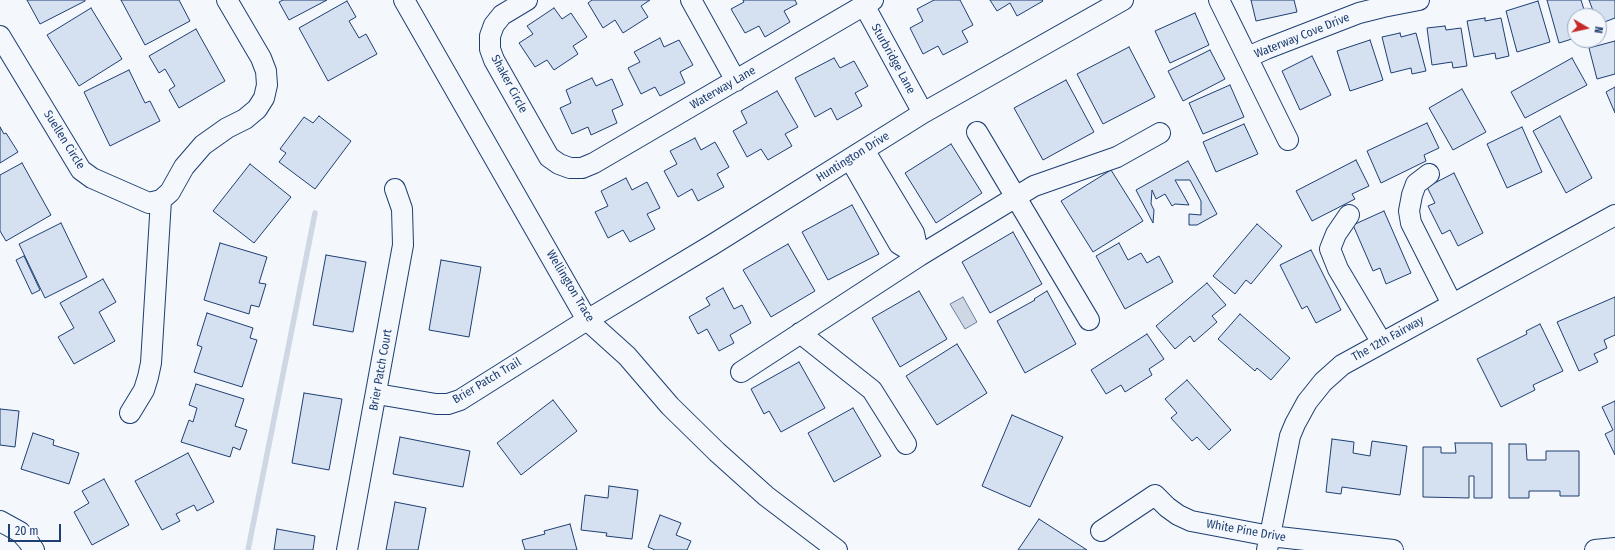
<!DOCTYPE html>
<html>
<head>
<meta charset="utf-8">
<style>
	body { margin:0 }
	#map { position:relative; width:1615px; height:550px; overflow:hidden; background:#f4f7fb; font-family:"Fira Sans Condensed",sans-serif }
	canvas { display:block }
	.north { position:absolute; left:1567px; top:8px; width:40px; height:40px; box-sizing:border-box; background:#f4f7fb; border:1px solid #9eadc5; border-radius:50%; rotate:99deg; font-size:11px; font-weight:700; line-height:16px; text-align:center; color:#1d3f73 }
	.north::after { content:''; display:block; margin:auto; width:14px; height:18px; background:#c62828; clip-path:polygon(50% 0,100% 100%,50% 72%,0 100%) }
	.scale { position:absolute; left:8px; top:524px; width:53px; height:18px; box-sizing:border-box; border:2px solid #1d3f73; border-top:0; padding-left:5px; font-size:12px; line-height:14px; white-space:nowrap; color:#1d3f73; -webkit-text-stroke:3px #f4f7fb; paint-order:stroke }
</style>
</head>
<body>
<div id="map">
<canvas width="1615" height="550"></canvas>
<div class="north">N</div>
<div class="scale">20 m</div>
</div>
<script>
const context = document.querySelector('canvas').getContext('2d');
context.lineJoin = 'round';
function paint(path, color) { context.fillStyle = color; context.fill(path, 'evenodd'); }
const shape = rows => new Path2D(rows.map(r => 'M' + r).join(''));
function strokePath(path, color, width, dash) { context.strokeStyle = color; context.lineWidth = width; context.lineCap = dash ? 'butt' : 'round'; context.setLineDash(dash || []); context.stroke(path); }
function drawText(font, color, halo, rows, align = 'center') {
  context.font = font + ' "Fira Sans Condensed",sans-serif'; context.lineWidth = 3; context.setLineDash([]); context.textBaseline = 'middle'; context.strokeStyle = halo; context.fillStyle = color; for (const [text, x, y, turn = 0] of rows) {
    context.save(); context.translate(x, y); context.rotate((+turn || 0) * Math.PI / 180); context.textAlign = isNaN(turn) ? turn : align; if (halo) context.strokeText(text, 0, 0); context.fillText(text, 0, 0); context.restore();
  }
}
const water = shape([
	[963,297,977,322,965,329,950,304,963,297]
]);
paint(water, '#cfd7e4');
strokePath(water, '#687fa3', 1);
strokePath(shape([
	[248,550,315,213]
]), '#cfd7e4', 5.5);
const building = shape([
	[27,0,85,0,85,1,40,24,27,0],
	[121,0,179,0,190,21,145,45,121,0],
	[283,0,327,0,289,20,279,2,283,0],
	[592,0,650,0,641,6,648,17,623,33,615,20,603,28,588,3,592,0],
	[743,0,795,0,797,4,784,11,790,22,765,37,759,26,745,33,731,9,744,2,743,0],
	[934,0,960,0,973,25,962,31,968,42,943,55,938,46,923,54,910,28,923,21,917,9,934,0],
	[990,0,1042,0,1043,1,1017,16,1010,3,997,11,990,0],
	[1251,0,1294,0,1297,12,1256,21,1251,0],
	[1547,0,1581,0,1586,16,1575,16,1575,38,1559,43,1547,0],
	[1589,0,1615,0,1615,18,1599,24,1599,16,1595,16,1589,0],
	[347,1,356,17,349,21,359,38,366,34,377,54,328,81,299,28,347,1],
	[1538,1,1550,42,1517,52,1506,11,1538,1],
	[91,8,122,59,79,86,47,35,91,8],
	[554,8,562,19,571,13,587,37,573,46,578,54,554,70,547,60,535,67,519,43,533,34,527,26,554,8],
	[1195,13,1209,45,1170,63,1155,31,1195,13],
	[1485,18,1485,21,1501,18,1509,56,1496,59,1495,53,1474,57,1467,21,1485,18],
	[1445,26,1446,30,1461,28,1467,66,1453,68,1452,62,1432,65,1427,28,1445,26],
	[196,29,225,81,179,108,169,90,175,86,165,69,159,73,149,56,196,29],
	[1400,33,1401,37,1416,33,1426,71,1412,74,1411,68,1391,73,1382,37,1400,33],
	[660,38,664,47,679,40,693,65,680,72,685,83,660,96,655,87,641,94,628,68,640,62,634,52,660,38],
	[1370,40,1383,80,1350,91,1337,51,1370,40],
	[1615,41,1615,74,1597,79,1589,48,1615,41],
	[1129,47,1155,97,1103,124,1077,74,1129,47],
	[1210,50,1225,79,1183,101,1168,71,1210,50],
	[1312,56,1331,95,1300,110,1282,71,1312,56],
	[834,58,840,68,854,61,868,86,855,93,862,106,837,120,831,108,815,117,795,78,834,58],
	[1572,58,1587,85,1525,118,1511,92,1572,58],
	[129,70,145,103,150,101,160,121,110,146,84,92,129,70],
	[592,78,596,86,612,79,623,105,612,110,617,123,591,135,588,127,572,134,560,108,571,103,566,90,592,78],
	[1066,80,1094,132,1043,160,1014,108,1066,80],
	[1230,85,1244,117,1203,134,1189,103,1230,85],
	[1615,87,1615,113,1606,92,1615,87],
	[1462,89,1486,132,1453,150,1429,108,1462,89],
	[777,91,798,127,785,134,792,146,768,160,761,149,747,157,733,131,747,123,741,111,777,91],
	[319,116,351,141,315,189,279,162,286,153,280,149,304,117,313,123,319,116],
	[1560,116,1592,178,1566,193,1533,131,1560,116],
	[1427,123,1439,148,1424,155,1426,161,1381,183,1367,151,1427,123],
	[1244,124,1258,154,1216,172,1203,142,1244,124],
	[0,127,4,134,6,133,18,152,0,163,0,127],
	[1522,127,1542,172,1507,188,1487,144,1522,127],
	[695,138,701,150,715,142,729,167,717,174,724,187,698,201,692,189,678,197,664,171,677,164,670,151,695,138],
	[951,144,982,193,936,223,905,173,951,144],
	[1356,160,1369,186,1352,194,1355,199,1312,221,1296,191,1356,160],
	[1188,161,1217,214,1197,225,1189,225,1189,214,1201,215,1201,201,1190,180,1175,180,1189,205,1175,204,1172,206,1165,194,1156,199,1152,190,1151,204,1154,210,1153,223,1136,190,1188,161],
	[22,163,51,215,6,241,0,231,0,175,22,163],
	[250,164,291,197,254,243,213,211,250,164],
	[1111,170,1143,221,1093,252,1061,201,1111,170],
	[1454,173,1483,233,1458,246,1450,230,1442,234,1428,206,1435,203,1427,187,1454,173],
	[626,178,632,190,647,182,660,208,647,214,655,229,630,242,623,230,608,238,595,212,608,206,601,191,626,178],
	[852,205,879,254,828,280,802,232,852,205],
	[1384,211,1411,273,1386,284,1380,268,1373,271,1353,225,1384,211],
	[61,223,87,277,45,298,19,244,61,223],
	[1257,224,1282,246,1251,284,1246,280,1235,294,1213,276,1257,224],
	[1013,232,1042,284,990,313,962,262,1013,232],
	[220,243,267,257,259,283,266,284,259,307,251,305,249,314,204,300,220,243],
	[1119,243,1128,260,1141,253,1147,263,1159,256,1173,282,1125,309,1096,256,1119,243],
	[788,244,815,291,771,317,743,270,788,244],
	[1311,250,1341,310,1316,323,1307,306,1302,309,1280,265,1311,250],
	[326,255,366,262,353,332,313,325,326,255],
	[24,256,40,290,32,294,16,260,24,256],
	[441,260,481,267,469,337,429,330,441,260],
	[103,279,116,302,99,312,115,341,74,364,58,337,74,328,60,303,103,279],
	[1207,283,1226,305,1212,316,1217,322,1194,342,1190,336,1175,349,1156,326,1207,283],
	[723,288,734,309,742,305,751,323,730,335,734,343,719,351,707,329,698,334,689,317,710,305,706,298,723,288],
	[919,291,947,339,900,367,872,318,919,291],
	[1047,291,1076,344,1025,373,997,321,1035,300,1034,299,1047,291],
	[1615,297,1615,335,1604,340,1607,348,1594,354,1598,362,1579,371,1557,322,1615,297],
	[207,313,253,328,250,338,257,340,242,387,194,372,202,347,197,345,207,313],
	[1240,314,1290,358,1271,380,1257,368,1255,371,1218,339,1240,314],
	[1540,324,1563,371,1533,385,1535,390,1501,407,1477,359,1527,334,1526,331,1540,324],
	[1147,334,1164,359,1149,369,1152,375,1125,392,1121,385,1106,394,1091,370,1147,334],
	[957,344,987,393,937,425,906,376,957,344],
	[799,362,825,408,781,432,769,411,764,414,751,389,799,362],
	[1187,380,1231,430,1209,450,1197,437,1192,441,1171,418,1177,413,1165,399,1187,380],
	[196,384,244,399,235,426,247,430,240,450,233,447,230,457,181,442,189,420,193,422,197,408,189,405,196,384],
	[304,393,342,399,329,470,292,463,304,393],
	[553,400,577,431,521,475,497,443,553,400],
	[1615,401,1615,455,1605,434,1613,430,1602,407,1615,401],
	[853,408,881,456,834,482,808,433,853,408],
	[0,409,19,411,15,447,0,445,0,409],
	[1012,415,1063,437,1030,507,982,486,1012,415],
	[33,433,54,440,53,445,79,453,69,484,21,469,33,433],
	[400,437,470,451,463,487,393,474,400,437],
	[1332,439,1354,442,1353,453,1370,456,1372,441,1407,446,1400,495,1342,487,1341,494,1326,492,1332,439],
	[1455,443,1492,443,1492,498,1474,498,1474,476,1469,476,1469,498,1423,497,1423,447,1441,447,1441,453,1456,453,1455,443],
	[1509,444,1526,444,1527,460,1546,460,1546,451,1579,451,1579,496,1560,496,1560,491,1529,491,1529,498,1509,498,1509,444],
	[188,453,214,502,197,511,194,505,176,514,180,521,162,530,135,481,188,453],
	[104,479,129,525,92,545,74,512,89,503,82,491,104,479],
	[609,486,638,490,632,539,606,536,607,533,581,530,585,495,608,498,609,486],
	[395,502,426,508,418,550,386,550,395,502],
	[660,515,681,523,676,535,691,541,687,550,655,550,648,547,660,515],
	[1039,519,1087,550,1018,550,1039,519],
	[570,524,577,550,525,550,522,540,545,534,544,531,570,524],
	[277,529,315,536,313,550,274,550,277,529]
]);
paint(building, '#d5e0f0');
strokePath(building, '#1d3f73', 1);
const minor = shape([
	[404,0,587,320,627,356,670,406,717,452,766,496,837,550],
	[527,0,502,15,494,25,490,36,490,49,494,60,549,157,559,164,570,168,582,168,594,163,873,0],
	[691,0,736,81],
	[1219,0,1288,140],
	[864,5,923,113],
	[0,36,81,170,92,178,149,203,161,200,170,192,184,167,203,145,227,128,245,119,257,109,264,98,267,85,266,71,261,58,227,0],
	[1248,57,1266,49,1359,13,1383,7,1419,0],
	[977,132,1089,320],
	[850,159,899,244,919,256,914,233,864,150],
	[1429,174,1416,184,1412,195,1409,211,1411,223,1452,304],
	[1349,215,1336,234,1330,249,1338,269,1382,343],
	[800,333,872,390,906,444],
	[741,372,919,256,1034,186,1117,157,1160,133],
	[377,394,436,404,448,404,460,400,587,320,712,245,923,113,1123,0],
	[130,413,144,390,148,377,151,363,161,200],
	[0,521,20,532,28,541,34,550],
	[1101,531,1155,495,1167,507,1178,515,1191,521,1270,536,1393,550],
	[347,550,403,245,402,209,395,189],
	[1267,550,1290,436,1295,424,1307,402,1323,382,1342,365,1615,215],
	[1595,550,1615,548]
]);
strokePath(minor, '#1d3f73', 22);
strokePath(minor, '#f4f7fb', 20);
drawText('12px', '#1d3f73', '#f4f7fb', [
	["Waterway Cove Drive",1302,36,-22],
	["Sturbridge Lane",893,59,61],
	["Shaker Circle",509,84,62],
	["Waterway Lane",723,88,-30],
	["Suellen Circle",64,140,58],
	["Huntington Drive",853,157,-32],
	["Wellington Trace",570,286,59],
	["The 12th Fairway",1388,339,-29],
	["Brier Patch Court",381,370,-80],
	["Brier Patch Trail",487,381,-31],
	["White Pine Drive",1246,531,10]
]);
</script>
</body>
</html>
